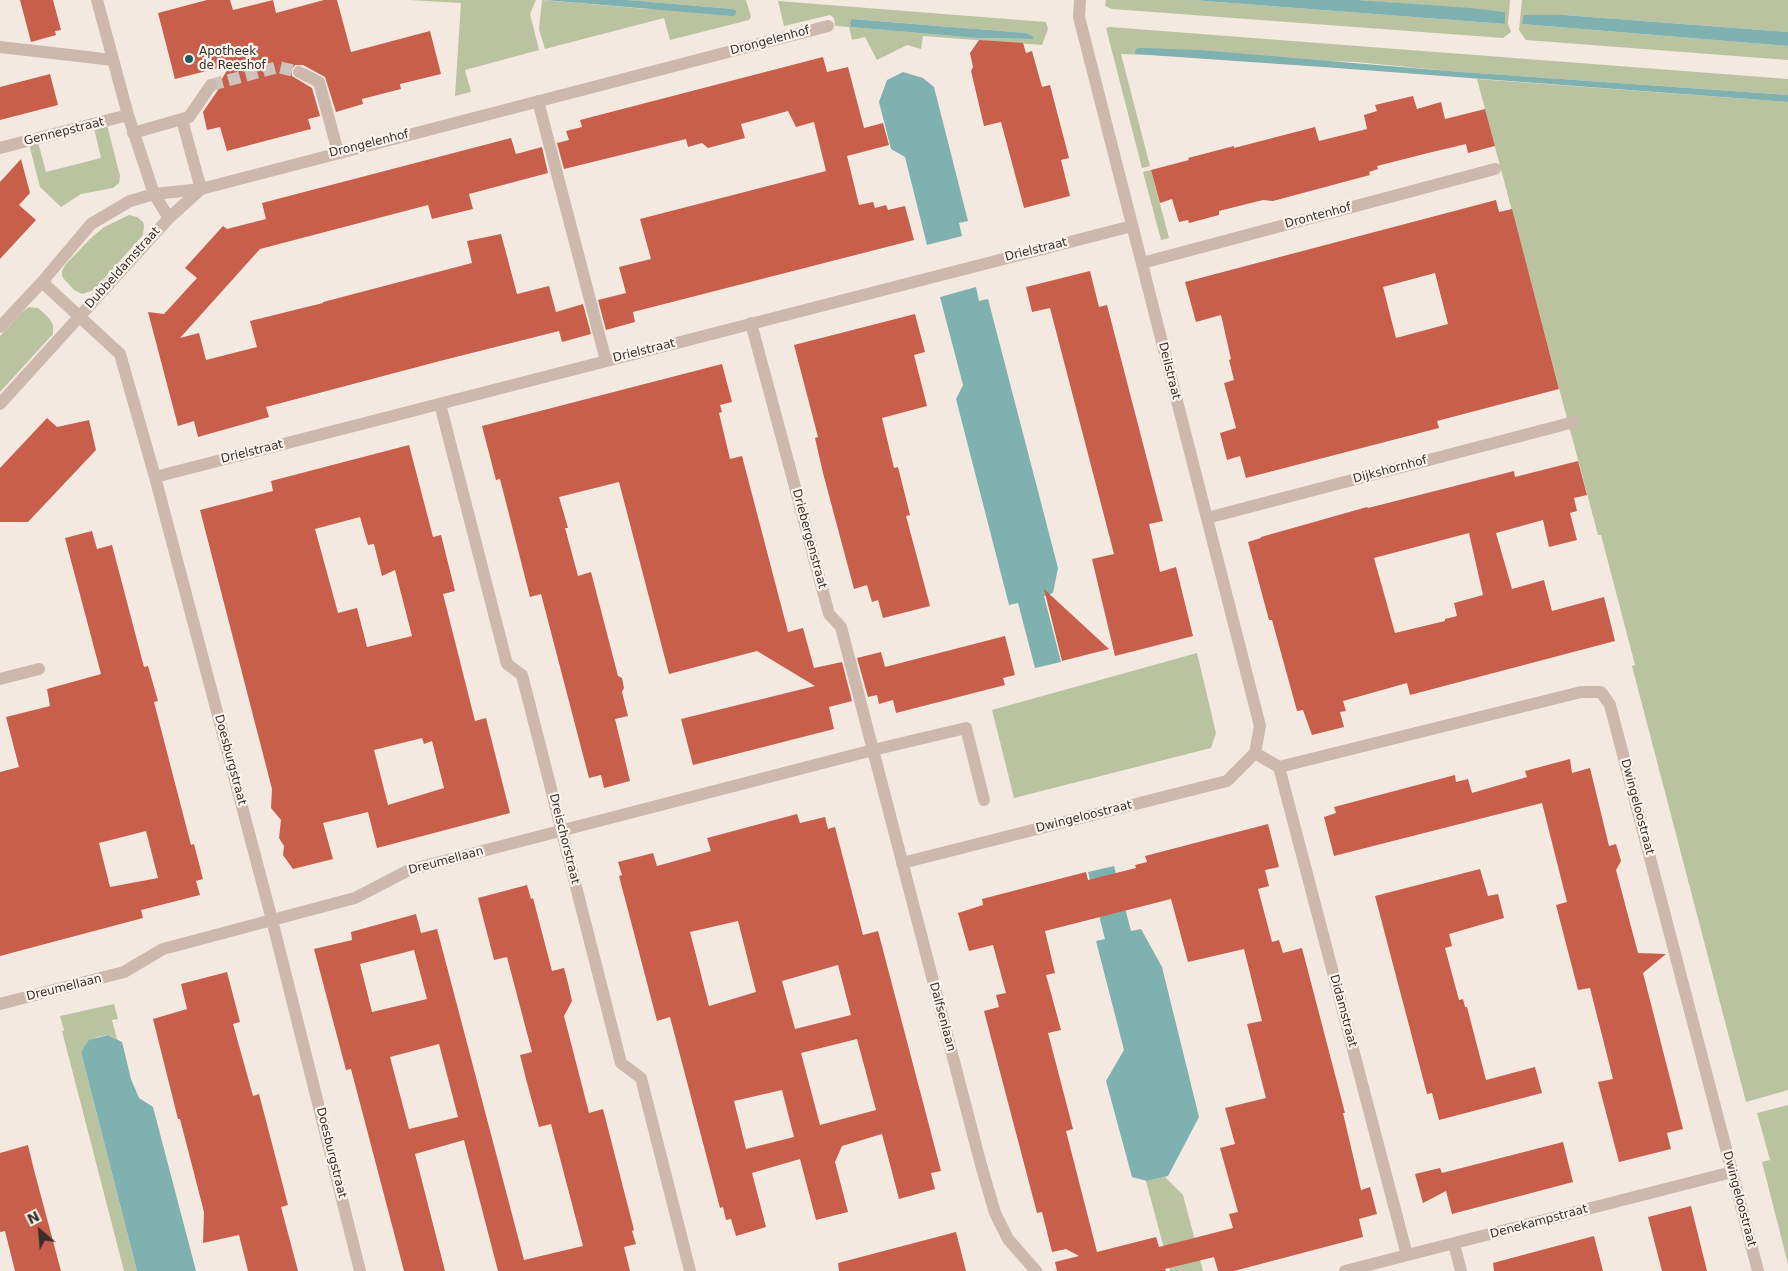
<!DOCTYPE html>
<html>
<head>
<meta charset="utf-8">
<style>
	body { margin:0 }
	#map { position:relative; width:1788px; height:1271px; overflow:hidden; background:#f4e9e0; font-family:"DejaVu Sans",sans-serif }
	canvas { display:block }
	.north { position:absolute; left:15px; top:1206px; width:50px; height:50px; -webkit-text-stroke:4px #fbf4ed; paint-order:stroke; rotate:333deg; font-size:14px; font-weight:700; line-height:20px; text-align:center; color:#3a2e2b }
	.north::after { content:''; display:block; margin:auto; width:18px; height:22px; background:#3a2e2b; clip-path:polygon(50% 0,100% 100%,50% 72%,0 100%) }
</style>
</head>
<body>
<div id="map">
<canvas width="1788" height="1271"></canvas>
<div class="north">N</div>
</div>
<script>
const context = document.querySelector('canvas').getContext('2d');
context.lineJoin = 'round';
function paint(path, color) { context.fillStyle = color; context.fill(path, 'evenodd'); }
const shape = rows => new Path2D(rows.map(r => 'M' + r).join(''));
function strokePath(path, color, width, dash) { context.strokeStyle = color; context.lineWidth = width; context.lineCap = dash ? 'butt' : 'round'; context.setLineDash(dash || []); context.stroke(path); }
function drawText(font, color, halo, rows, align = 'center') {
  context.font = font + ' "DejaVu Sans",sans-serif'; context.lineWidth = 4.5; context.setLineDash([]); context.textBaseline = 'middle'; context.strokeStyle = halo; context.fillStyle = color; for (const [text, x, y, turn = 0] of rows) {
    context.save(); context.translate(x, y); context.rotate((+turn || 0) * Math.PI / 180); context.textAlign = isNaN(turn) ? turn : align; if (halo) context.strokeText(text, 0, 0); context.fillText(text, 0, 0); context.restore();
  }
}
paint(shape([
	[410,0,536,0,530,14,539,50,465,70,471,92,455,96,461,3],
	[542,0,647,9,733,9,628,0,746,0,751,17,749,20,670,40,664,18,545,49,539,29],
	[1106,0,1192,0,1505,24,1505,12,1358,0,1510,0,1508,24,1511,32,1503,38,1112,9,1105,6],
	[1522,0,1788,0,1788,32,1564,15,1522,24,1788,46,1788,60,1526,40,1519,30],
	[778,1,1046,22,1048,29,1042,45,923,36,921,49,907,45,877,60,865,37,852,40,849,27,835,26,834,18,830,15,784,26],
	[853,19,1026,33,1033,36,1034,39,976,38,852,27,850,22],
	[1110,27,1788,79,1788,95,1448,71,1356,62,1121,54,1150,166,1142,168,1106,28],
	[1477,79,1788,102,1788,1090,1746,1102,1632,666,1635,665,1601,535,1598,535],
	[107,125,120,176,119,183,113,188,81,194,61,207,40,187,29,144,38,142,46,172,101,158,94,128],
	[1151,170,1169,238,1161,240,1143,172],
	[129,215,137,217,143,222,144,226,143,235,94,290,82,294,74,290,64,279,62,276,62,271,66,264,90,239,104,227],
	[29,307,38,308,49,318,53,325,53,334,0,392,0,336,22,312],
	[1197,653,1216,733,1211,748,1014,798,992,710],
	[114,1004,118,1019,112,1020,117,1039,108,1035,97,1037,81,1052,137,1271,124,1271,62,1031,64,1030,60,1016],
	[1788,1105,1788,1264,1762,1162,1770,1160,1757,1113],
	[1165,1177,1183,1195,1203,1271,1170,1271,1146,1181]
]), '#bac3a0');
paint(shape([
	[544,0,628,0,733,9,736,11,735,15,733,16],
	[1192,0,1358,0,1470,8,1505,12,1505,24],
	[1524,15,1564,15,1788,32,1788,46,1522,24],
	[852,19,1026,33,1033,36,1034,39,976,38,851,27,850,22],
	[1140,48,1199,50,1448,71,1788,95,1788,102,1337,68,1135,54,1136,49],
	[903,72,923,78,934,87,968,221,959,223,962,236,927,245,905,157,891,149,879,102,887,80],
	[976,287,979,301,988,299,1058,568,1053,593,1044,596,1061,662,1035,668,1018,603,1009,605,956,399,963,385,940,297],
	[1114,866,1131,931,1141,929,1162,967,1199,1117,1168,1176,1147,1181,1132,1177,1106,1081,1124,1050,1096,941,1105,939,1088,872],
	[108,1035,122,1042,131,1079,139,1098,153,1107,196,1271,137,1271,81,1052,89,1040]
]), '#7fb1b0');
paint(shape([
	[20,0,53,0,61,30,55,31,56,35,31,42],
	[207,0,230,0,233,10,273,0,276,13,324,0,337,0,351,52,430,31,441,74,400,84,401,89,362,99,363,104,336,112,325,77,303,65,295,65,292,69,292,76,312,88,320,116,308,119,311,129,227,151,220,127,207,130,203,112,218,90,219,84,230,65,175,79,158,13],
	[979,40,1023,43,1026,53,1032,51,1042,87,1050,85,1069,158,1061,160,1070,196,1024,208,1001,122,984,126,971,71,973,67,970,53],
	[823,57,827,72,848,67,864,128,883,123,889,145,847,156,859,205,873,202,875,208,886,205,888,210,905,206,914,240,633,312,635,322,606,330,598,300,626,293,619,267,651,259,640,219,826,171,814,122,796,127,788,111,741,124,745,138,708,148,702,143,688,147,686,139,564,169,557,143,569,140,566,131,582,127,580,120],
	[50,74,58,105,0,120,0,87],
	[1413,96,1417,109,1441,102,1445,119,1485,109,1495,146,1468,153,1466,144,1428,153,1377,166,1378,169,1369,172,1370,175,1273,201,1263,200,1219,211,1219,215,1189,223,1188,220,1179,222,1172,199,1160,203,1151,170,1189,160,1188,158,1234,146,1234,148,1315,127,1319,141,1367,129,1364,115,1377,111,1375,105],
	[511,138,516,154,542,147,548,173,469,194,473,209,432,219,428,205,260,249,180,338,199,333,206,360,257,347,250,321,323,303,323,302,472,263,467,241,501,234,517,294,549,286,556,312,583,304,591,334,562,342,559,331,440,361,266,407,269,417,198,437,194,421,178,426,148,312,164,314,197,278,185,268,223,226,227,229,266,219,262,203],
	[21,159,30,193,19,205,36,220,0,259,0,182],
	[1496,200,1499,212,1512,209,1559,389,1437,421,1439,428,1246,478,1240,456,1227,460,1220,433,1236,428,1224,383,1234,380,1229,360,1231,359,1221,315,1196,322,1185,282],
	[1435,273,1448,324,1396,338,1383,287],
	[1090,271,1099,307,1107,305,1163,521,1149,524,1160,572,1176,567,1193,636,1115,656,1092,559,1114,554,1050,308,1032,312,1026,287],
	[915,314,925,352,914,355,927,406,882,418,894,468,898,467,910,515,906,516,930,606,883,618,878,600,872,602,867,585,854,589,823,473,815,438,818,437,794,345],
	[722,364,732,402,720,405,722,412,719,413,730,459,742,456,788,632,803,628,814,668,842,662,852,701,829,707,834,729,693,765,681,719,815,686,757,651,669,674,619,482,559,497,568,528,565,528,578,576,591,572,618,676,622,678,624,688,622,692,628,716,615,719,630,781,604,788,601,775,589,778,541,594,530,597,500,479,496,480,482,426],
	[47,418,57,427,89,420,96,450,28,522,0,522,0,468],
	[409,445,433,537,441,535,455,591,443,594,475,721,486,718,510,813,377,848,368,812,323,823,333,859,293,869,283,855,284,846,279,838,281,820,271,808,272,789,200,510,273,491,271,481],
	[360,517,368,545,374,544,382,576,395,570,412,636,367,647,357,608,338,613,315,529],
	[422,738,424,744,432,741,444,788,388,805,374,750],
	[1578,461,1587,495,1574,498,1577,511,1570,513,1577,540,1549,547,1543,520,1496,533,1512,589,1544,580,1552,611,1604,597,1615,641,1410,695,1407,683,1343,701,1346,711,1340,712,1344,727,1312,735,1303,710,1297,711,1272,620,1269,620,1248,542,1261,538,1261,537,1367,507,1368,508,1514,471,1515,477],
	[1469,533,1483,595,1454,603,1457,616,1445,619,1445,621,1395,633,1374,558],
	[92,531,97,549,112,545,144,667,148,666,158,701,154,702,191,845,194,844,203,879,196,881,200,895,141,910,143,918,0,956,0,772,19,767,6,717,50,706,47,689,101,674,65,538],
	[146,831,158,878,110,887,99,843],
	[1044,589,1109,649,1062,661],
	[1005,636,1015,675,1003,678,1005,685,896,713,893,700,879,704,877,695,868,697,857,658,881,652,885,667],
	[1570,759,1572,773,1590,768,1609,846,1616,844,1621,861,1616,870,1638,953,1666,954,1643,973,1683,1129,1667,1133,1671,1149,1619,1162,1598,1082,1613,1079,1590,988,1578,990,1556,905,1567,902,1542,803,1334,856,1324,817,1336,813,1334,807,1455,775,1456,782,1468,779,1472,793,1527,777,1525,771],
	[797,814,800,823,825,817,828,829,835,827,863,935,878,931,941,1171,931,1173,935,1189,899,1199,882,1134,842,1146,835,1162,848,1212,816,1220,800,1159,752,1173,766,1227,736,1236,731,1219,726,1220,723,1207,720,1208,670,1017,657,1021,619,876,622,875,618,862,653,853,657,866,711,851,707,838],
	[738,921,756,992,709,1006,690,932],
	[838,965,851,1015,795,1029,782,981],
	[857,1039,876,1110,820,1125,801,1053],
	[782,1090,794,1137,746,1149,734,1101],
	[1268,824,1279,867,1265,870,1269,886,1258,889,1272,942,1279,940,1283,953,1302,948,1345,1113,1343,1113,1361,1190,1370,1187,1377,1214,1359,1219,1363,1237,1234,1271,1218,1271,1214,1257,1165,1269,1166,1271,1057,1271,1055,1262,1079,1256,1066,1249,1052,1252,1042,1212,1037,1213,984,1011,999,1007,996,995,1006,993,993,945,969,951,958,913,983,905,982,899,1086,872,1088,880,1136,868,1135,865,1147,862,1145,856],
	[1171,899,1188,962,1244,949,1262,1021,1247,1024,1266,1098,1225,1108,1235,1144,1220,1148,1238,1212,1229,1214,1233,1228,1159,1247,1156,1237,1097,1252,1066,1131,1073,1129,1048,1033,1061,1030,1046,975,1055,973,1045,931],
	[1480,869,1488,896,1498,894,1504,918,1449,934,1452,946,1445,948,1459,1000,1463,999,1465,1007,1467,1007,1486,1080,1535,1067,1542,1093,1439,1120,1432,1093,1427,1094,1375,896],
	[527,885,531,899,533,898,552,971,564,968,567,979,572,1001,564,1016,589,1113,603,1109,634,1230,632,1231,636,1244,624,1247,630,1271,498,1271,464,1140,415,1154,445,1271,404,1271,351,1069,346,1070,314,949,352,940,351,932,416,914,421,933,437,929,524,1260,583,1246,551,1124,539,1127,526,1079,520,1055,532,1052,507,957,494,960,478,898],
	[414,950,427,999,372,1012,360,964],
	[439,1044,458,1117,409,1129,390,1057],
	[227,972,240,1022,233,1024,253,1096,259,1094,288,1205,281,1207,298,1271,248,1271,239,1235,203,1243,204,1212,180,1119,178,1119,153,1019,187,1009,181,984],
	[1563,1142,1573,1182,1452,1214,1446,1191,1423,1203,1415,1174,1440,1168,1442,1173],
	[28,1145,34,1170,61,1271,15,1271,5,1231,0,1232,0,1153],
	[1691,1206,1707,1271,1662,1271,1648,1217],
	[956,1232,966,1271,839,1271,838,1263],
	[1594,1236,1603,1271,1494,1271,1493,1263]
]), '#c75f4b');
strokePath(shape([
	[211,85,278,67,299,72]
]), '#cfc4bc', 12, [12, 6]);
strokePath(shape([
	[873,750,966,728,984,800]
]), '#ccb8ac', 12);
strokePath(shape([
	[299,72,319,82,338,152],
	[182,120,201,189],
	[133,133,189,117,211,85]
]), '#ccb8ac', 12);
strokePath(shape([
	[97,0,128,115,154,194,169,218],
	[0,47,113,60],
	[538,101,606,361],
	[0,148,128,115],
	[1142,263,1495,169],
	[42,282,120,354,155,477,272,920,360,1271],
	[751,323,829,614,841,627,981,1165,995,1213,1008,1239,1036,1271],
	[0,327,42,282,91,224,130,201,154,194,201,189,828,26],
	[0,404,169,218,201,189],
	[440,404,507,664,522,675,621,1063,641,1078,690,1271],
	[155,477,1132,226],
	[1207,518,1574,422],
	[0,679,39,669],
	[1255,753,1279,767,1581,692,1601,692,1610,705,1758,1271],
	[1279,767,1407,1255],
	[902,863,1227,781,1255,753,1260,726,1079,17,1080,0],
	[0,1004,124,972,163,949,355,898,409,870,873,750],
	[1454,1244,1461,1271],
	[1345,1271,1732,1172]
]), '#ccb8ac', 12);
for (const [x, y, r, color] of [
	[189,59,5,"#1f5d5c"]
]) { const dot = new Path2D(); dot.arc(x, y, r, 0, 2 * Math.PI); context.fillStyle = color; context.fill(dot); strokePath(dot, '#fbf4ed', 2); }
drawText('12px', '#3a2e2b', '#fbf4ed', [
	["Drongelenhof",770,41,-15],
	["Gennepstraat",64,132,-14],
	["Drongelenhof",369,144,-14],
	["Drontenhof",1318,216,-15],
	["Drielstraat",1036,250,-14],
	["Dubbeldamstraat",123,268,-48],
	["Drielstraat",644,351,-14],
	["Deilstraat",1169,371,76],
	["Drielstraat",252,452,-14],
	["Dijkshornhof",1390,470,-15],
	["Driebergenstraat",809,539,75],
	["Doesburgstraat",230,760,75],
	["Dwingeloostraat",1637,807,75],
	["Dwingeloostraat",1084,817,-14],
	["Dreischorstraat",564,839,76],
	["Dreumellaan",446,861,-15],
	["Dreumellaan",64,988,-14],
	["Didamstraat",1343,1011,75],
	["Dalfsenlaan",942,1017,75],
	["Doesburgstraat",331,1153,76],
	["Dwingeloostraat",1739,1199,75],
	["Denekampstraat",1539,1222,-15]
]);
drawText('12px', '#3a2e2b', '#fbf4ed', [
	["Apotheek",199,52],
	["de Reeshof",199,66]
], 'left');
</script>
</body>
</html>
